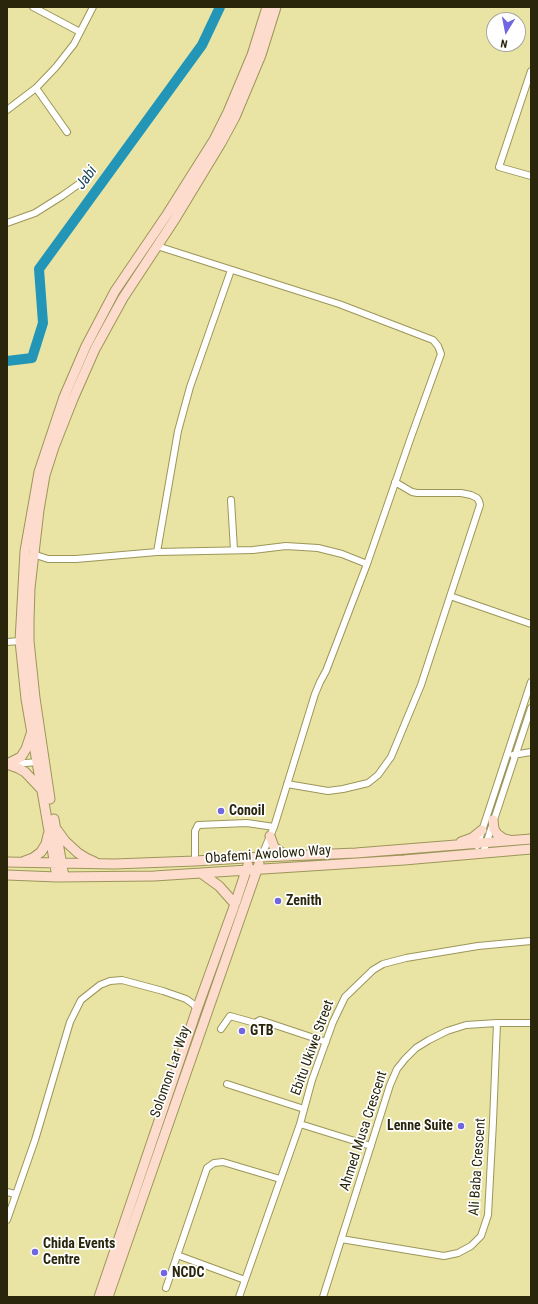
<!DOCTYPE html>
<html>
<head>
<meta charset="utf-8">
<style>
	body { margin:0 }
	#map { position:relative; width:538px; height:1304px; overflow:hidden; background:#e9e3a4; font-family:"Roboto Condensed",sans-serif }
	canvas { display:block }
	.frame { position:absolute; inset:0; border:8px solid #29260c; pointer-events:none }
	.north { position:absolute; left:486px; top:12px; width:40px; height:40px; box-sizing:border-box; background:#fff; border:1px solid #a9a89e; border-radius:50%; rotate:190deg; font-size:11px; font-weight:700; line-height:16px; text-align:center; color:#29260c }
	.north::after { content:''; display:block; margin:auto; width:14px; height:18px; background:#7066e0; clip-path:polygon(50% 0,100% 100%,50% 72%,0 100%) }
</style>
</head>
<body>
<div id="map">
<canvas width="538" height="1304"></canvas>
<div class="frame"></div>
<div class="north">N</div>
</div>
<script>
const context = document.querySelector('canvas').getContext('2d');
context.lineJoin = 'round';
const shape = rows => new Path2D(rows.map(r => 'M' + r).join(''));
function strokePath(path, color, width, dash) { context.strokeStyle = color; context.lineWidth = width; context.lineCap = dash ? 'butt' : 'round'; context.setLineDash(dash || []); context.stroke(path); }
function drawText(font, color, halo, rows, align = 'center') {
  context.font = font + ' "Roboto Condensed",sans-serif'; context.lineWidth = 3.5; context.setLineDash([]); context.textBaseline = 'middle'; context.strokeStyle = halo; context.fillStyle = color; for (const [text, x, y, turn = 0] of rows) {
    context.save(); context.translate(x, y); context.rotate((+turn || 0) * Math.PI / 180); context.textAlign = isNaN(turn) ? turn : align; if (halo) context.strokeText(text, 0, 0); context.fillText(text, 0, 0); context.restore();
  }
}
strokePath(shape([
	[7,361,32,358,43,323,39,269,202,45,220,7]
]), '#2396b8', 10);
const street = shape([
	[33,7,80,32],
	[531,71,499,167,531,176],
	[36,88,67,132],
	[7,110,36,88,56,67,74,44,93,7],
	[7,223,35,213,62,196,83,181],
	[157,246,339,304,433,340,438,346,441,354,411,437,367,564,326,671,320,682,315,694,274,827,261,857],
	[231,500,234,550],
	[157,552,178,431,190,387,231,270],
	[33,554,48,559,76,559,157,552,253,550,286,546,318,548,342,554,367,564],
	[450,596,531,624],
	[7,642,20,641],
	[513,755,531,752],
	[11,764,39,762],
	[287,784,328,791,343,789,368,783,378,775,391,757,421,685,480,505,479,501,477,498,471,495,461,493,417,493,412,492,395,482],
	[477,846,531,682],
	[483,853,531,708],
	[195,861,195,831,198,825,247,823,274,827],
	[221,1029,230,1016,255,1023,260,1020,326,1042],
	[227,1084,304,1109],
	[300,1124,371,1146],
	[7,1192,15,1194],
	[7,1220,35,1140,70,1022,81,1000,100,985,110,981,122,980,163,991,186,999,193,1004,197,1009],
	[341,1239,444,1256,458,1253,471,1246,481,1236,488,1215,493,1122,497,1023],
	[177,1255,245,1280],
	[166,1288,207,1168,214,1163,223,1162,280,1179],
	[239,1297,300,1124,312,1080,333,1022,345,997,373,970,383,964,406,958,478,946,531,941],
	[323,1297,390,1085,397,1069,405,1059,416,1048,429,1040,447,1031,466,1025,497,1023,531,1023]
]);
const secondary = shape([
	[7,764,21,757,26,749,31,734],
	[7,764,18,768,25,772,42,790],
	[50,799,35,698,29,641,29,620,30,588,39,510,45,475,54,447,73,399,95,349,123,298,175,219,221,143,235,117,261,55,276,7],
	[54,819,64,877],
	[493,820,494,829,497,834,504,839,509,840],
	[57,830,65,841,78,853,86,858,95,862],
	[270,836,274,847,286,856],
	[461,842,472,838,482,830],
	[25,861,33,858,41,852,46,844,48,835],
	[7,862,114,864,195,861,261,857,356,853,531,839],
	[201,873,219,886,235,904],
	[7,875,57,877,154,876,404,860,531,849],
	[57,877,26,699,20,641,25,551,39,472,64,397,86,346,115,291,168,213,214,140,228,112,252,55,267,7],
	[99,1297,197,1009,235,904,248,865],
	[108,1297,259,864]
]);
strokePath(street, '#9c9659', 8);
strokePath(secondary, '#9c9659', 11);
strokePath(street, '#fff', 6);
strokePath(secondary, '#fedccd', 9);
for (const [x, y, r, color] of [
	[221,811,4,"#7066e0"],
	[278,901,4,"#7066e0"],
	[242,1031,4,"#7066e0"],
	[461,1126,4,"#7066e0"],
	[35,1252,4,"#7066e0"],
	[164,1273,4,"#7066e0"]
]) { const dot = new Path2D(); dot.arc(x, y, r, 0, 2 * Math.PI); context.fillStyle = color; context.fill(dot); strokePath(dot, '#fff', 1.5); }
drawText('bold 14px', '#29260c', '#fff', [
	["Conoil",229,811],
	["Zenith",286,901],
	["GTB",250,1031],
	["Lenne Suite",453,1126,"right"],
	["Chida Events",43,1244],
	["Centre",43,1260],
	["NCDC",172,1273]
], 'left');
drawText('14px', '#29260c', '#fff', [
	["Obafemi Awolowo Way",268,855,-4],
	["Ebitu Ukiwe Street",313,1048,-70],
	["Solomon Lar Way",171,1072,-71],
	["Ahmed Musa Crescent",364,1131,-72],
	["Ali Baba Crescent",478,1167,-86]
]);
drawText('italic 15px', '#174554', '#fff', [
	["Jabi",87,178,-54]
]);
</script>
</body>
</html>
